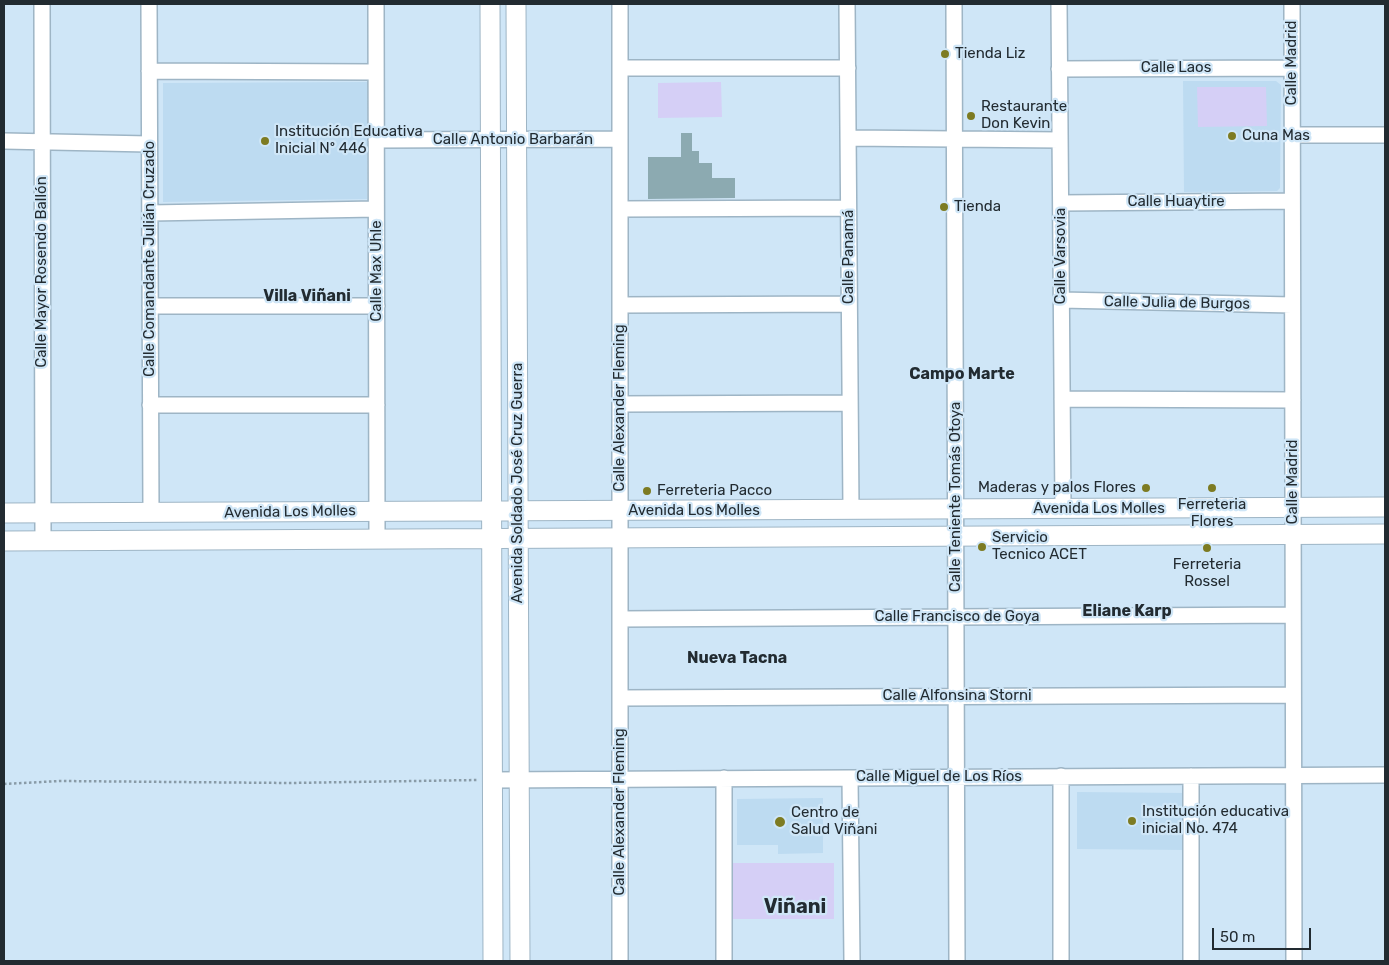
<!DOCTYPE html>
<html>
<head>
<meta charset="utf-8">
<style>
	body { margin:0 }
	#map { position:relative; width:1389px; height:965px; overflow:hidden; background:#cfe6f7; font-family:Rubik,sans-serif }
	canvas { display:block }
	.frame { position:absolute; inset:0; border:5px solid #222b31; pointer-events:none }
	.scale { position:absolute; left:1212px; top:928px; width:99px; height:22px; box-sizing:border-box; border:2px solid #222b31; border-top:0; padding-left:6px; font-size:15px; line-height:18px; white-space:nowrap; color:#222b31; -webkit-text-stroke:4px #cfe6f7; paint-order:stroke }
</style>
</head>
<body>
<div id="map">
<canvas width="1389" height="965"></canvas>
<div class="frame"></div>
<div class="scale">50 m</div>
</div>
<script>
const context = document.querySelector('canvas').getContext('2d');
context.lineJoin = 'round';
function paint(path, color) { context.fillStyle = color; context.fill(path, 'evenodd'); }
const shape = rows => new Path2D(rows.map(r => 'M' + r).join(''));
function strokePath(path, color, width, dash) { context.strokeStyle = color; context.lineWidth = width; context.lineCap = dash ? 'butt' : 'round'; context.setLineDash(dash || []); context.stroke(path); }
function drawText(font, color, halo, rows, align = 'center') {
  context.font = font + ' Rubik,sans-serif'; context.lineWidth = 4.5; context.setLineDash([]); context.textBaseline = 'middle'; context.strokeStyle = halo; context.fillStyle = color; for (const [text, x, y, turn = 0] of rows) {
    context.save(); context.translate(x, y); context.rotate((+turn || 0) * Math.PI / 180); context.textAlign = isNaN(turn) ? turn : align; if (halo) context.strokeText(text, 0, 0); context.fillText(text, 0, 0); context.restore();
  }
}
paint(shape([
	[1183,81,1276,81,1281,85,1280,188,1277,191,1184,192],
	[368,82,367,199,163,202,163,83],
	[1077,792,1187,793,1186,850,1077,849],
	[823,798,823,853,778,854,778,845,737,845,737,799]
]), '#bddbf1');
paint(shape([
	[721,82,722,117,658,118,658,83],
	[1197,87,1266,87,1267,126,1198,127],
	[733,863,834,863,834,919,732,919]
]), '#d5cff6');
paint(shape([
	[681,133,692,133,692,151,699,151,699,163,712,163,712,178,735,178,735,198,648,199,648,157,681,157]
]), '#8caab1');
const minor = shape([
	[42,4,43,541],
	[149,4,151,513],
	[376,4,377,539],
	[620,4,620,961],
	[847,4,851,510],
	[954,4,957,961],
	[1059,4,1063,509],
	[1292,4,1294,961],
	[620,68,848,68],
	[1059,69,1292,68],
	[149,71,376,72],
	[1292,135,1385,135],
	[848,138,1060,140],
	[376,140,620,139],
	[4,141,149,144],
	[1061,203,1292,201],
	[620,209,848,208],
	[150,213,376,209],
	[1061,300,1292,305],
	[620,305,849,304],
	[150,306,377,306],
	[1062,399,1293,400],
	[620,404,849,403],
	[150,405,377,405],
	[620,619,1293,615],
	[620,698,1293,695],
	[850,778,852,961],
	[493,780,1385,775],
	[724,961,724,778],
	[1061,961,1061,776],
	[1191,961,1191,776]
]);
const tertiary = shape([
	[490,4,493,961],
	[516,4,520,961],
	[4,513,1385,507],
	[4,541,1385,534]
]);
strokePath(minor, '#9eb5c5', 18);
strokePath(tertiary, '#9eb5c5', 21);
strokePath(shape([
	[4,784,60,781,289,783,477,780]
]), '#899ba7', 2.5, [2.5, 2.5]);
strokePath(minor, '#fff', 15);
strokePath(tertiary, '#fff', 19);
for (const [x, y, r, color] of [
	[945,54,5,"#7d7b22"],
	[971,116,5,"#7d7b22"],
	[1232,136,5,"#7d7b22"],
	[265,141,5,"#7d7b22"],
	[944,207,5,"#7d7b22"],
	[1146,488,5,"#7d7b22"],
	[1212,488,5,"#7d7b22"],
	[647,491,5,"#7d7b22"],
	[982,547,5,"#7d7b22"],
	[1207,548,5,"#7d7b22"],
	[1132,821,5,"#7d7b22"],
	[780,822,6,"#7d7b22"]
]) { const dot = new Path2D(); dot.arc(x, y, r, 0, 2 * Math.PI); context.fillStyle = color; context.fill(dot); strokePath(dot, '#cfe6f7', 2); }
drawText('15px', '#222b31', '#cfe6f7', [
	["Tienda Liz",955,54],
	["Restaurante",981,107],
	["Don Kevin",981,124],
	["Institución Educativa",275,132],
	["Inicial Nº 446",275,149],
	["Cuna Mas",1242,136],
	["Tienda",954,207],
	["Maderas y palos Flores",1136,488,"right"],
	["Ferreteria Pacco",657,491],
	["Ferreteria",1212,505,"center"],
	["Flores",1212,522,"center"],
	["Servicio",992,538],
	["Tecnico ACET",992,555],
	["Ferreteria",1207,565,"center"],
	["Rossel",1207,582,"center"],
	["Institución educativa",1142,812],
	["inicial No. 474",1142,829],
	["Centro de",791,813],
	["Salud Viñani",791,830]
], 'left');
drawText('15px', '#222b31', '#cfe6f7', [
	["Calle Madrid",1292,63,-90],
	["Calle Laos",1176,68],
	["Calle Antonio Barbarán",513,140],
	["Calle Huaytire",1176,202],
	["Calle Varsovia",1061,256,-90],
	["Calle Panamá",849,257,-90],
	["Calle Comandante Julián Cruzado",150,259,-90],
	["Calle Max Uhle",377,271,-90],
	["Calle Mayor Rosendo Ballón",42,272,-90],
	["Calle Julia de Burgos",1177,303,1],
	["Calle Alexander Fleming",620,408,-90],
	["Calle Madrid",1293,482,-90],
	["Avenida Soldado José Cruz Guerra",518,483,-90],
	["Calle Teniente Tomás Otoya",956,497,-90],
	["Avenida Los Molles",1099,509],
	["Avenida Los Molles",694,511],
	["Avenida Los Molles",290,512,-1],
	["Calle Francisco de Goya",957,617],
	["Calle Alfonsina Storni",957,696],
	["Calle Miguel de Los Ríos",939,777],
	["Calle Alexander Fleming",620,812,-90]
]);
drawText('bold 16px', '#222b31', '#cfe6f7', [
	["Villa Viñani",307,296],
	["Campo Marte",962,374],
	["Eliane Karp",1127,611],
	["Nueva Tacna",737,658]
]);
drawText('bold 20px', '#222b31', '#cfe6f7', [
	["Viñani",795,907]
]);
</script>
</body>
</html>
